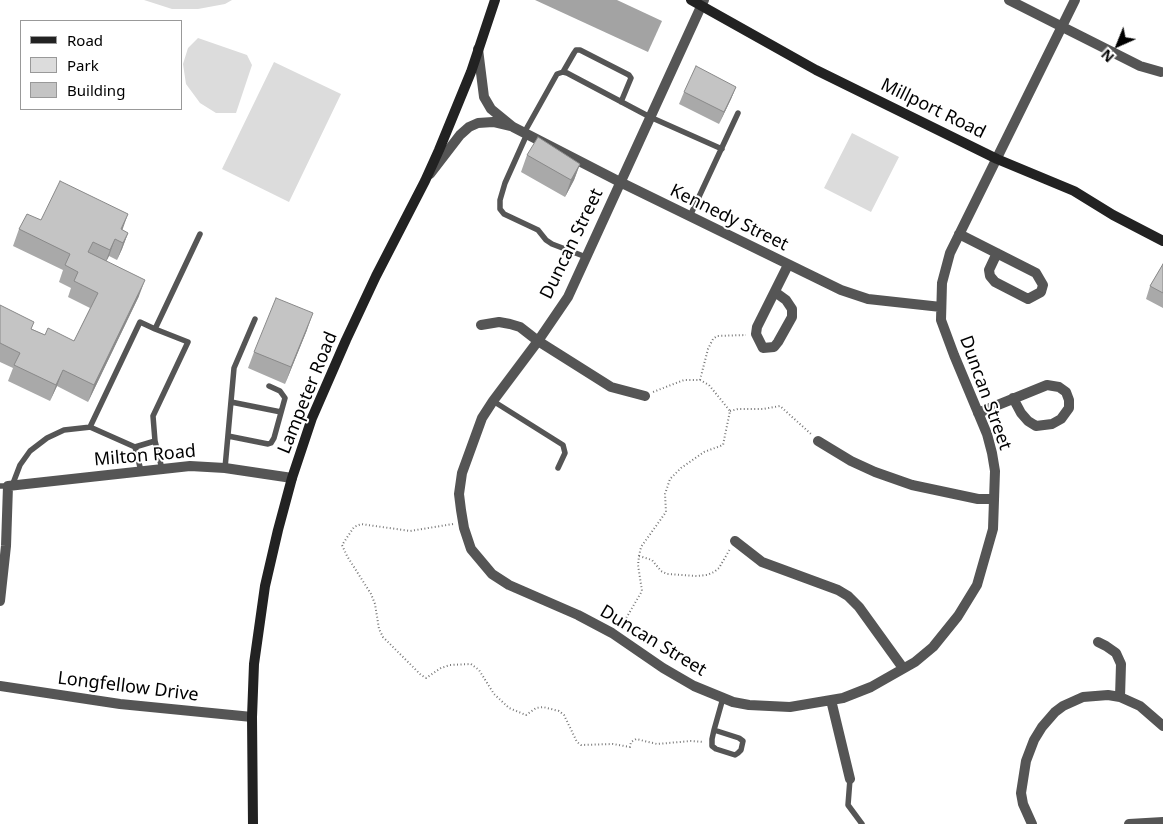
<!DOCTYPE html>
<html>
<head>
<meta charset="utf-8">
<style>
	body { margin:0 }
	#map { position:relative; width:1163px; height:824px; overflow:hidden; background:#fff; font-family:"Noto Sans",sans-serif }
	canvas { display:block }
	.legend { position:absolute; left:20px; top:20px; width:162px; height:90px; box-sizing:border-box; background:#fff; border:1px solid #999; margin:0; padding:6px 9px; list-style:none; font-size:15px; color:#000 }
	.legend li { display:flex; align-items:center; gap:10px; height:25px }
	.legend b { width:25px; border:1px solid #999 }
	.north { position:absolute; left:1093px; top:20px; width:50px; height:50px; -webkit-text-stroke:4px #fff; paint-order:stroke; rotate:224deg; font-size:14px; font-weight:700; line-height:20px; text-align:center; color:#000 }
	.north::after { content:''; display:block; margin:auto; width:18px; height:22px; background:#000; clip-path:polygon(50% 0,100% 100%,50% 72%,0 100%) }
</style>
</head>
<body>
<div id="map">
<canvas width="1163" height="824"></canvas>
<ul class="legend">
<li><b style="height:6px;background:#222"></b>Road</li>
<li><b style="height:14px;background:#dcdcdc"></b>Park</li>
<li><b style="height:14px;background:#c4c4c4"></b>Building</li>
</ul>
<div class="north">N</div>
</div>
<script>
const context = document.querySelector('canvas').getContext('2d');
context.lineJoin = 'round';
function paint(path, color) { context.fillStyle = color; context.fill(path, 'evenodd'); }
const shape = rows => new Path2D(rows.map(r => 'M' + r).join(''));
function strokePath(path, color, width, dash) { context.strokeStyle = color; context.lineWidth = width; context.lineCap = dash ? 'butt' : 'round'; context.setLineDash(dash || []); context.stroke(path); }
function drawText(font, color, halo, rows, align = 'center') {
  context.font = font + ' "Noto Sans",sans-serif'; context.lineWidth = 4; context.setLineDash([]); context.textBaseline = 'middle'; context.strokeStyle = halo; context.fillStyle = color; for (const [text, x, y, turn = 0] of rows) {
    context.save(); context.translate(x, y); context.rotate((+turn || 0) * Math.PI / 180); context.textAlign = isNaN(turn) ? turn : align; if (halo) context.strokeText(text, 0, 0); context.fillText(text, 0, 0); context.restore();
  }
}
paint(shape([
	[144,0,232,0,225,4,198,9,172,9],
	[198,38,247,55,252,65,236,113,216,113,200,103,186,84,183,64,188,48],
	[274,62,341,94,289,202,222,169],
	[852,133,899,157,871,212,824,188]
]), '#dcdcdc');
paint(shape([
	[535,0,617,0,662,21,648,52]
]), '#a3a3a3');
strokePath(shape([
	[700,380,708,349,713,339,717,336,746,335],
	[730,411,738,409,763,409,780,406,811,434],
	[453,524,410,531,361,524,354,527,342,545,347,556,371,594,375,604,379,629,383,637,421,675,426,678,441,668,450,665,471,664,479,670,494,694,509,708,526,715,536,708,543,707,559,711,564,715,577,742,581,745,613,744,630,747,631,742,636,739,657,744,691,741,704,742],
	[639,556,652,560,661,571,667,574,697,576,707,575,714,572,719,568,730,549],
	[621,627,642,591,638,565,639,556,641,547,666,512,665,494,670,479,681,468,704,452,723,445,730,411,709,385,700,380,684,380,653,392]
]), '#777', 2, [1, 2.5]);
strokePath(shape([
	[563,72,574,53,576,50,580,50,629,75,631,78,621,102],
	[524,133,557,74,563,72,567,73,650,117,722,149],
	[527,134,505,183,500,200,500,209,504,214,538,230,546,240,552,244,586,257],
	[690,216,738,113],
	[155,329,140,322,90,427,135,447,155,441,153,416,188,342,155,329,200,234],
	[493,401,563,445,565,453,558,468],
	[231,402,281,412],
	[228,436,268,444,271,443,274,438,285,398,280,391,269,386],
	[155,441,162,469],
	[135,447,141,471],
	[225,468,234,368,255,319],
	[0,486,8,486],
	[12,486,20,465,30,451,47,438,64,430,91,427],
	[714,730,739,738,743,741,741,750,738,753,735,755,716,749,712,746,712,739,714,730,723,698],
	[850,779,848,805,862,824]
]), '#555', 5.5);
strokePath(shape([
	[704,0,568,297,538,341,493,401,482,418,462,473,459,494,461,510,464,528,471,549,492,574,509,585,578,615,612,633,663,668,694,686,733,702,749,705,790,707,843,698,871,687,915,662,933,647,958,616,977,585,993,529,995,471,992,453,987,434,954,355,941,320,942,283,950,253,1075,0],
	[1009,0,1140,66,1161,72],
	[478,49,484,97,491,109,513,127,620,182,841,290,868,299,941,307],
	[430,174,460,135,469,127,478,123,493,122,510,126],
	[959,234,1036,273,1043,285,1041,292,1028,299,995,282,990,276,989,270,997,253],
	[775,292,786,300,792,309,792,317,778,342,774,347,763,348,756,334,757,327,788,265],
	[481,325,499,322,510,324,520,327,538,341,611,387,645,396],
	[978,413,1047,385,1059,387,1066,392,1069,400,1069,408,1061,419,1052,424,1036,426,1028,421,1021,413,1013,398],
	[818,441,851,461,875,472,912,485,978,499,994,499],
	[735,541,762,562,838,590,848,596,859,607,903,668],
	[0,601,6,546,8,486,190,466,225,468,292,478],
	[1098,642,1106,646,1116,653,1121,664,1120,697],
	[0,686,120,704,252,717],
	[831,700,850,779],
	[1032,824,1023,804,1021,793,1026,761,1034,740,1042,727,1055,712,1063,706,1083,697,1108,695,1120,697,1140,706,1163,726],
	[1129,824,1163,822]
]), '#555', 10);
strokePath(shape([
	[691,0,816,70,997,159,1074,191,1113,215,1163,241],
	[253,824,252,717,254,664,265,586,278,530,292,478,312,418,346,340,376,276,425,181,439,150,471,72,495,0]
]), '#222', 10);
paint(shape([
	[736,87,731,99,719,124,679,104,684,92],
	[527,155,580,164,574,180,565,197,521,172],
	[41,220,122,230,128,233,122,249,117,260,109,256,106,261,139,296,88,402,57,386,50,401,8,381,13,368,0,362,0,305,32,329,45,335,74,341,90,308,68,297,71,288,59,282,63,270,13,246,19,229],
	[1163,264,1163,308,1146,299,1150,286],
	[307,330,285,384,248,368,254,352]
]), '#a9a9a9');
paint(shape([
	[736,87,731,99,719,124,724,112],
	[580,164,574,180,565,197,571,180],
	[128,214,122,231,121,229],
	[128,233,122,249,117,260,123,243],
	[115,239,109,256,104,266,110,250],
	[145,280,139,296,88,402,94,385],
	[313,313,307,330,285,384,291,367],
	[63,370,57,386,50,401,56,385]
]), '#898989');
const building = shape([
	[696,66,736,87,724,112,684,92,696,66],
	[538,137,580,164,571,180,527,155,538,137],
	[60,181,128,214,121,229,128,233,123,243,115,239,110,250,93,242,88,252,145,280,94,385,63,370,56,385,14,365,20,353,0,343,0,305,34,322,31,329,45,335,48,328,74,341,98,293,74,281,78,272,65,265,70,254,19,229,27,214,41,220,60,181],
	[1163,264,1163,293,1150,286,1163,264],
	[276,298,313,313,291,367,254,352,276,298]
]);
paint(building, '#c4c4c4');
strokePath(building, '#898989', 1);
drawText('18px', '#000', '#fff', [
	["Millport Road",933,109,26],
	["Kennedy Street",729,218,26],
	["Duncan Street",572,244,-64],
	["Lampeter Road",308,393,-68],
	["Duncan Street",985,393,70],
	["Milton Road",145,456,-5],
	["Duncan Street",653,641,31],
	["Longfellow Drive",128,687,7]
]);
</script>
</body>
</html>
